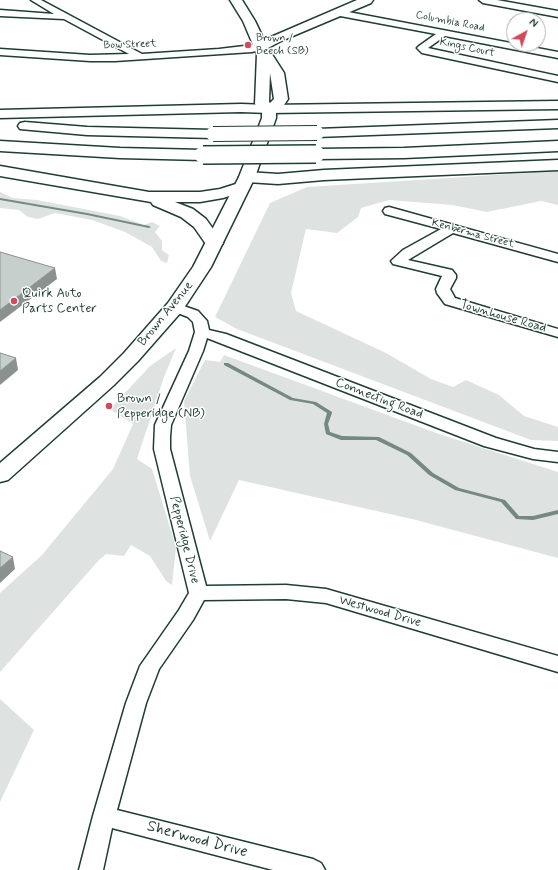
<!DOCTYPE html>
<html>
<head>
<meta charset="utf-8">
<style>
	body { margin:0 }
	#map { position:relative; width:558px; height:870px; overflow:hidden; background:#fff; font-family:Mynerve,sans-serif }
	canvas { display:block }
	.north { position:absolute; left:506px; top:12px; width:40px; height:40px; box-sizing:border-box; background:#fff; border:1px solid #a5b1ae; border-radius:50%; rotate:40deg; font-size:11px; font-weight:700; line-height:16px; text-align:center; color:#1f3d34 }
	.north::after { content:''; display:block; margin:auto; width:14px; height:18px; background:#d1495b; clip-path:polygon(50% 0,100% 100%,50% 72%,0 100%) }
</style>
</head>
<body>
<div id="map">
<canvas width="558" height="870"></canvas>
<div class="north">N</div>
</div>
<script>
const context = document.querySelector('canvas').getContext('2d');
context.lineJoin = 'round';
function paint(path, color) { context.fillStyle = color; context.fill(path, 'evenodd'); }
const shape = rows => new Path2D(rows.map(r => 'M' + r).join(''));
function strokePath(path, color, width, dash) { context.strokeStyle = color; context.lineWidth = width; context.lineCap = dash ? 'butt' : 'round'; context.setLineDash(dash || []); context.stroke(path); }
function drawText(font, color, halo, rows, align = 'center') {
  context.font = font + ' Mynerve,sans-serif'; context.lineWidth = 3; context.setLineDash([]); context.textBaseline = 'middle'; context.strokeStyle = halo; context.fillStyle = color; for (const [text, x, y, turn = 0] of rows) {
    context.save(); context.translate(x, y); context.rotate((+turn || 0) * Math.PI / 180); context.textAlign = isNaN(turn) ? turn : align; if (halo) context.strokeText(text, 0, 0); context.fillText(text, 0, 0); context.restore();
  }
}
paint(shape([
	[558,171,558,205,541,201,487,212,452,205,389,200,361,208,358,217,337,233,306,229,291,293,296,311,386,353,431,379,453,387,466,380,499,395,524,416,558,427,558,441,531,440,237,329,215,317,270,203,307,187],
	[0,192,13,198,37,200,120,216,144,225,152,222,160,226,155,232,162,241,162,250,169,255,167,263,161,261,152,247,125,232,92,220,55,213,38,219,28,217,19,210,0,208],
	[176,348,164,377,137,459,152,469,176,547,172,585,166,581,150,556,131,545,124,556,106,554,98,561,0,672,0,593,42,555,113,469,133,424,110,409,150,366],
	[224,355,439,434,558,472,558,558,412,519,239,480,210,541,190,476,184,401,205,360,220,362],
	[0,699,34,730,0,802]
]), '#dee3e2');
paint(shape([
	[0,198,87,213,149,226,151,227,149,228,87,215,0,200,0,198],
	[224,363,228,363,293,398,316,402,332,412,332,413,328,424,330,432,342,436,379,437,411,453,433,473,459,488,505,500,519,516,533,516,558,510,558,514,533,520,516,519,501,502,455,490,429,475,407,455,376,440,341,440,326,434,324,424,327,413,313,404,290,400,224,365,224,363]
]), '#758883');
const street = shape([
	[31,0,41,0,142,54,219,49,261,44,266,47,264,49,252,52,115,61,90,61,0,55,0,49,90,55,129,54,64,19,0,16,0,10,54,14,31,0],
	[479,0,497,0,558,11,558,17,483,3,479,0],
	[338,10,558,52,558,58,445,36,428,48,558,76,558,82,422,53,417,48,419,46,436,34,335,15,334,13,335,11,338,10],
	[389,207,558,254,558,262,453,233,408,260,452,270,456,275,456,278,450,289,455,298,558,329,558,337,445,304,437,293,436,289,442,276,393,264,391,261,403,250,441,229,385,214,383,211,385,208,389,207],
	[175,303,198,311,207,321,209,330,226,334,496,438,534,449,558,452,558,462,533,459,484,446,207,338,203,351,171,425,170,437,170,449,206,586,286,585,326,589,558,656,558,672,326,603,286,599,204,600,193,620,159,669,146,703,117,810,313,859,321,863,325,870,273,870,112,828,103,870,79,870,93,816,126,703,140,666,179,610,189,593,154,449,155,425,189,351,195,332,193,322,188,317,170,310,168,307,170,304,175,303]
]);
const secondary = shape([
	[230,0,242,0,255,21,264,40,357,0,373,0,371,3,281,41,268,48,284,73,288,99,282,108,276,111,276,118,255,177,211,267,182,311,138,361,114,385,8,480,0,482,0,463,100,377,124,353,168,303,193,267,239,177,262,118,262,111,255,104,257,54,243,21,230,0],
	[270,73,274,99,270,103,269,102,270,73]
]);
const highway = shape([
	[558,101,558,109,269,113,241,112,0,118,0,110,241,104,269,105,558,101],
	[558,120,558,128,317,137,312,136,310,133,312,130,317,129,558,120],
	[25,122,87,127,213,130,218,131,220,134,218,137,213,138,87,135,20,129,18,126,20,123,25,122],
	[0,141,120,148,203,150,208,152,211,155,208,158,203,160,120,158,0,151,0,141],
	[558,141,558,151,404,158,316,159,311,157,308,154,311,151,316,149,404,148,558,141],
	[558,160,558,170,324,180,278,184,247,182,241,180,239,177,241,174,247,172,278,174,324,170,558,160],
	[0,166,149,192,200,192,220,189,242,182,248,184,250,187,248,190,223,198,200,202,175,202,193,209,206,219,223,243,220,247,214,248,208,247,194,227,181,217,153,205,151,202,0,176,0,166]
]);
strokePath(street, '#1f3d34', 3);
strokePath(secondary, '#1f3d34', 3);
strokePath(highway, '#1f3d34', 3);
paint(street, '#fff');
paint(secondary, '#fff');
paint(highway, '#fff');
const highwayBridgeFar1 = shape([
	[213,134,317,133]
]);
const highwayBridge = shape([
	[203,155,316,154]
]);
strokePath(highwayBridgeFar1, '#1f3d34', 16, []);
strokePath(highwayBridge, '#1f3d34', 20, []);
strokePath(highwayBridgeFar1, '#fff', 14);
strokePath(highwayBridge, '#fff', 17);
paint(shape([
	[55,268,57,279,0,322,0,310],
	[16,358,18,370,0,385,0,371],
	[13,557,15,569,0,583,0,568]
]), '#8b918f');
const building = shape([
	[0,252,55,268,0,310,0,252],
	[0,353,16,358,0,371,0,353],
	[0,551,13,557,0,568,0,551]
]);
paint(building, '#c7cfcc');
strokePath(building, '#8b918f', 1);
for (const [x, y, r, color] of [
	[248,45,4,"#d1495b"],
	[14,301,4,"#d1495b"],
	[109,406,4,"#d1495b"]
]) { const dot = new Path2D(); dot.arc(x, y, r, 0, 2 * Math.PI); context.fillStyle = color; context.fill(dot); strokePath(dot, '#fff', 1.5); }
drawText('11px', '#1f3d34', '#fff', [
	["Columbia Road",450,22,11],
	["Bow Street",130,45,-2],
	["Kings Court",467,48,12],
	["Kenberma Street",473,234,15]
]);
drawText('11px', '#1f3d34', '#fff', [
	["Brown /",256,39],
	["Beech (SB)",256,52]
], 'left');
drawText('13px', '#1f3d34', '#fff', [
	["Quirk Auto",22,294],
	["Parts Center",22,309],
	["Brown /",117,399],
	["Pepperidge (NB)",117,414]
], 'left');
drawText('13px', '#1f3d34', '#fff', [
	["Brown Avenue",166,314,-51],
	["Townhouse Road",503,317,16],
	["Connecting Road",379,399,21],
	["Pepperidge Drive",184,540,76],
	["Westwood Drive",380,612,16]
]);
drawText('16px', '#1f3d34', '#fff', [
	["Sherwood Drive",197,840,15]
]);
</script>
</body>
</html>
